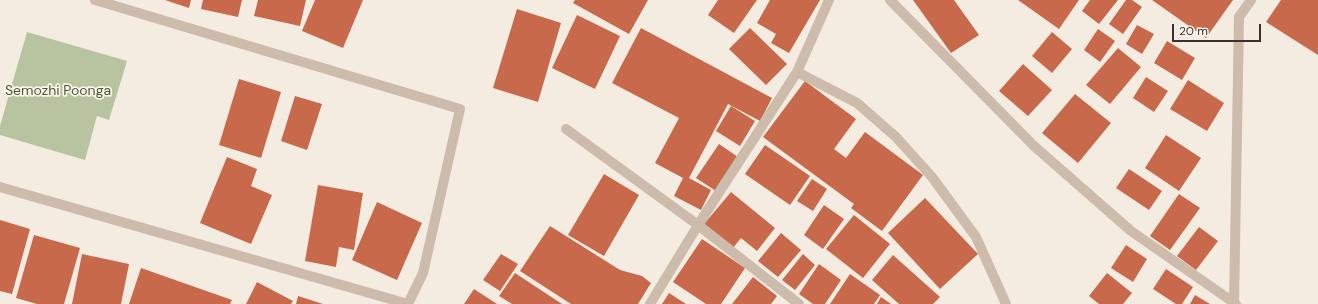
<!DOCTYPE html>
<html>
<head>
<meta charset="utf-8">
<style>
	body { margin:0 }
	#map { position:relative; width:1318px; height:304px; overflow:hidden; background:#f4ebe1; font-family:"DM Sans",sans-serif }
	canvas { display:block }
	.scale { position:absolute; left:1172px; top:24px; width:89px; height:18px; box-sizing:border-box; border:2px solid #3b302b; border-top:0; padding-left:5px; font-size:12px; line-height:14px; white-space:nowrap; color:#3b302b; -webkit-text-stroke:3px #fbf5ee; paint-order:stroke }
</style>
</head>
<body>
<div id="map">
<canvas width="1318" height="304"></canvas>
<div class="scale">20 m</div>
</div>
<script>
const context = document.querySelector('canvas').getContext('2d');
context.lineJoin = 'round';
function paint(path, color) { context.fillStyle = color; context.fill(path, 'evenodd'); }
const shape = rows => new Path2D(rows.map(r => 'M' + r).join(''));
function strokePath(path, color, width, dash) { context.strokeStyle = color; context.lineWidth = width; context.lineCap = dash ? 'butt' : 'round'; context.setLineDash(dash || []); context.stroke(path); }
function drawText(font, color, halo, rows, align = 'center') {
  context.font = font + ' "DM Sans",sans-serif'; context.lineWidth = 3.5; context.setLineDash([]); context.textBaseline = 'middle'; context.strokeStyle = halo; context.fillStyle = color; for (const [text, x, y, turn = 0] of rows) {
    context.save(); context.translate(x, y); context.rotate((+turn || 0) * Math.PI / 180); context.textAlign = isNaN(turn) ? turn : align; if (halo) context.strokeText(text, 0, 0); context.fillText(text, 0, 0); context.restore();
  }
}
paint(shape([
	[27,32,127,61,109,120,97,116,85,160,0,135,0,126]
]), '#b8c4a0');
paint(shape([
	[165,0,191,0,189,8],
	[203,0,242,0,238,17,201,9],
	[258,0,306,0,300,26,254,16],
	[315,0,363,0,343,48,302,31],
	[575,0,648,0,629,34,573,3],
	[718,0,757,0,734,33,708,15],
	[770,0,820,0,789,53,771,43,776,34,757,23],
	[913,0,954,0,979,35,951,53],
	[1018,0,1079,0,1059,29],
	[1090,0,1118,0,1099,24,1082,11],
	[1126,0,1132,0,1142,7,1123,34,1109,24],
	[1152,0,1233,0,1206,38],
	[1281,0,1318,0,1318,55,1266,22],
	[517,9,561,23,538,102,493,88],
	[577,15,620,36,595,89,552,68],
	[1137,25,1154,34,1142,54,1126,44],
	[641,28,772,98,760,121,728,104,689,178,711,190,701,210,674,196,683,178,655,163,679,118,612,83],
	[750,28,787,64,766,85,729,49],
	[1098,29,1115,41,1100,62,1084,50],
	[1052,32,1072,49,1052,73,1032,56],
	[1167,41,1195,58,1182,80,1154,63],
	[1118,48,1141,67,1110,104,1086,85],
	[1023,64,1052,90,1028,116,999,91],
	[1146,77,1168,91,1154,112,1133,98],
	[239,79,281,92,261,158,219,145],
	[1188,80,1224,103,1207,131,1170,109],
	[805,81,856,119,834,149,846,158,865,132,923,175,882,231,851,208,854,204,763,137],
	[1075,94,1111,123,1078,163,1042,133],
	[295,96,322,104,307,150,281,141],
	[731,106,755,121,740,146,716,131],
	[1166,135,1201,158,1179,191,1145,168],
	[719,144,738,157,716,191,696,178],
	[765,145,810,176,790,205,745,174],
	[227,157,257,169,251,186,272,195,251,244,200,223],
	[1129,169,1162,191,1149,210,1116,188],
	[604,174,639,195,604,256,568,235],
	[812,179,827,189,813,211,797,201],
	[318,185,363,193,354,250,339,247,336,267,305,261],
	[731,192,775,228,757,251,741,238,733,248,704,224],
	[1179,194,1200,208,1170,250,1150,236],
	[925,198,978,254,940,289,888,233],
	[377,202,422,223,397,280,352,260],
	[824,205,844,219,823,249,804,235],
	[854,215,890,244,863,278,826,249],
	[0,220,30,229,12,294,0,291],
	[550,226,620,270,642,276,651,283,638,304,571,304,520,271],
	[1199,227,1218,241,1196,270,1177,256],
	[781,233,801,250,778,277,758,261],
	[34,235,80,248,64,304,37,304,16,298],
	[702,239,745,268,721,304,706,304,673,282],
	[1126,245,1147,259,1133,282,1111,268],
	[82,254,129,264,121,304,72,304],
	[501,254,518,264,500,291,483,280],
	[803,254,815,265,795,290,782,280],
	[893,255,940,297,933,304,899,304,872,280],
	[819,264,841,280,825,304,813,304,799,294],
	[141,268,232,300,230,304,129,304],
	[1166,269,1193,287,1182,304,1176,304,1153,289],
	[515,273,562,304,512,304,499,296],
	[1107,273,1132,293,1123,304,1099,304,1089,296],
	[850,274,880,295,874,304,830,304],
	[753,277,777,296,771,304,732,304],
	[257,282,293,301,291,304,246,304],
	[474,289,497,304,464,304],
	[669,293,686,304,662,304],
	[1195,295,1210,304,1190,304],
	[298,296,323,304,296,304],
	[881,297,891,304,877,304]
]), '#c8694b');
strokePath(shape([
	[890,0,1034,146,1131,231,1236,304],
	[797,72,857,103,896,137,932,177,976,237,1006,304],
	[566,129,698,225,799,304],
	[0,187,408,304,423,273,460,109,95,0],
	[650,304,698,225,797,72,829,0],
	[1234,304,1239,17,1251,0]
]), '#cdbbac', 10);
drawText('14px', '#4a5a2e', '#fbf5ee', [
	["Semozhi Poonga",58,91]
]);
</script>
</body>
</html>
